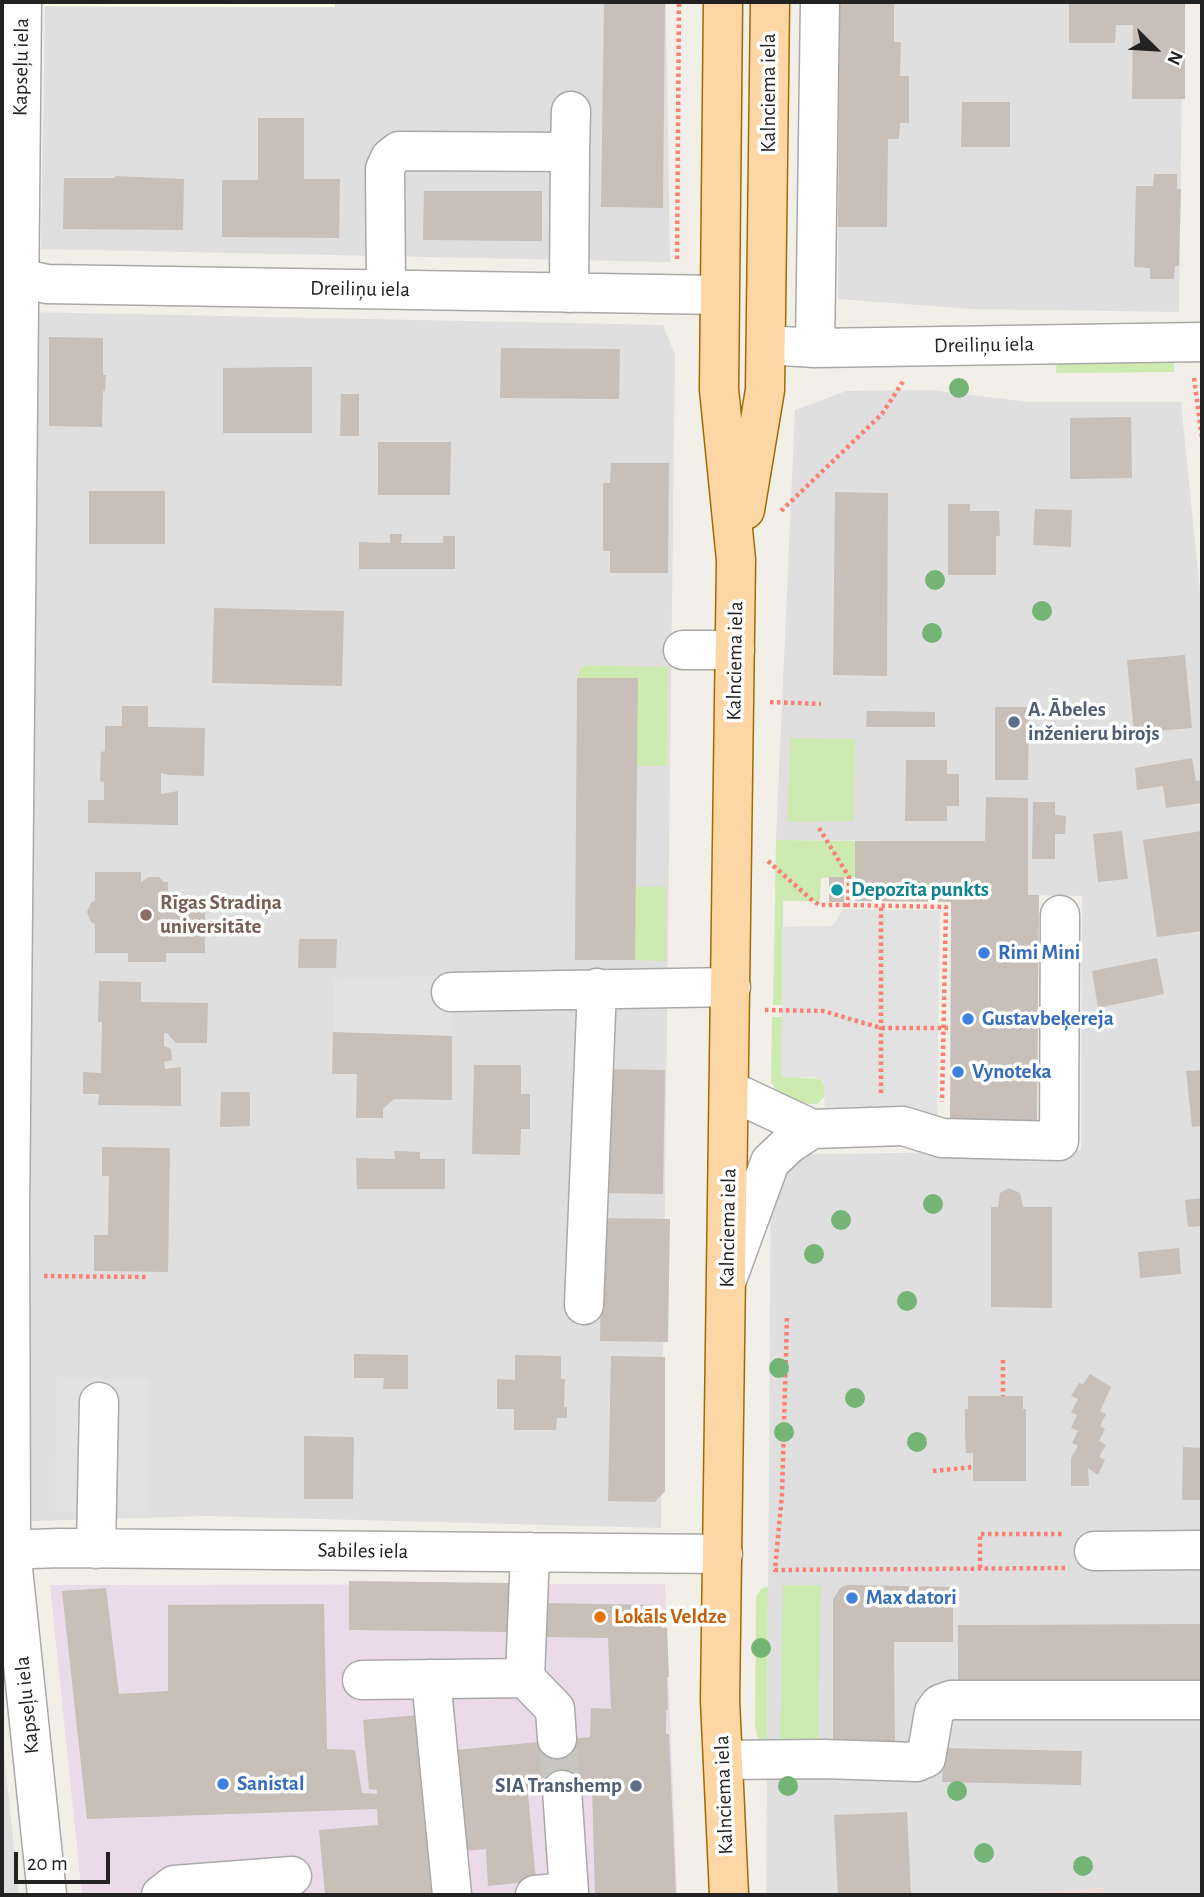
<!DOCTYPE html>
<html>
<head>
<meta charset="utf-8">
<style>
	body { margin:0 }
	#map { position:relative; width:1204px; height:1897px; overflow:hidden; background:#f2efe9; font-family:"Alegreya Sans",sans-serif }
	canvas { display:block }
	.frame { position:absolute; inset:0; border:4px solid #222; pointer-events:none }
	.north { position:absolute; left:1120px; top:14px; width:70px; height:70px; -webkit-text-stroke:5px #fff; paint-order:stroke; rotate:114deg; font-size:19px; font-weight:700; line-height:28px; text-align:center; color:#222 }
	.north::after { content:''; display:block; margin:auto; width:24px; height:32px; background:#222; clip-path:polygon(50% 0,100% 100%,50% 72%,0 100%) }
	.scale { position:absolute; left:14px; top:1852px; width:96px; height:32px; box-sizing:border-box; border:4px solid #222; border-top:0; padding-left:9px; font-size:21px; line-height:24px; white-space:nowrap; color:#222; -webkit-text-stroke:5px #fff; paint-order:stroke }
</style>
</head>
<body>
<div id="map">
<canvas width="1204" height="1897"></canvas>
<div class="frame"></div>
<div class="north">N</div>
<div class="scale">20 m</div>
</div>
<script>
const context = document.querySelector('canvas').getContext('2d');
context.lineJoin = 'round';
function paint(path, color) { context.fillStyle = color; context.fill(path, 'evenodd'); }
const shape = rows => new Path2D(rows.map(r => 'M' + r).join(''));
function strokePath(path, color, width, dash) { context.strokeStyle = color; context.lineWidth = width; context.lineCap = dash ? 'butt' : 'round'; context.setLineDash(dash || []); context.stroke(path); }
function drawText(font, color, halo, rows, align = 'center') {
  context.font = font + ' "Alegreya Sans",sans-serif'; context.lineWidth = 7; context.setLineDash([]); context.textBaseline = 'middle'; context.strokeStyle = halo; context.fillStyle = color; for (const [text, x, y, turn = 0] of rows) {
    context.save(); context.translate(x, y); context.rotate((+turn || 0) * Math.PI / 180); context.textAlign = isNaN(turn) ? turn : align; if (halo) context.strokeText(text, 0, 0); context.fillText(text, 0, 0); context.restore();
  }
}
paint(shape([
	[335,2,666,2,670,262,41,249,45,6,335,7],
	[839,2,1183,2,1179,312,972,309,838,299],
	[27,312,663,325,675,355,661,1528,205,1516,2,1522],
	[929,390,1030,402,1181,402,1202,611,1202,1895,1105,1895,1104,1888,1004,1895,766,1895,771,1155,1081,1150,1082,896,1028,895,1028,842,776,840,795,410,846,391],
	[2,1734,19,1895,2,1895]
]), '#e0dfdf');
paint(shape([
	[1105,1888,1105,1895,1004,1895]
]), '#f2dad9');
paint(shape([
	[665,1584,677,1895,82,1895,50,1585]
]), '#ebdbe8');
paint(shape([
	[45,2,335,2,335,7,45,6]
]), '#ffffe5');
paint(shape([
	[1057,360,1174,360,1174,372,1056,373],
	[589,665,668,667,667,766,637,766,577,678,581,667],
	[791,738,855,739,854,821,787,822],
	[776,840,855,841,855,877,821,878,820,901,783,901,782,1005,773,1005],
	[636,887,666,887,666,961,635,960],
	[772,1017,782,1017,781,1076,820,1079,826,1087,826,1095,817,1104,787,1103,787,1095,777,1091,771,1082],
	[783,1585,821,1585,818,1746,780,1746],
	[768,1587,767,1742,759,1741,755,1727,756,1597,762,1588]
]), '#cdebb0');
paint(shape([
	[843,909,940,910,937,1129,825,1132,824,1082,815,1077,781,1077,783,927,833,926],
	[451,975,452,1036,333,1032,333,980],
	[57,1377,148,1379,148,1512,55,1512]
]), '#e2e2e2');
paint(shape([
	[604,2,665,2,663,208,601,207],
	[840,2,894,2,894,42,901,42,900,76,909,76,909,123,900,123,899,139,888,139,887,227,838,227],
	[1069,2,1185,2,1185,99,1132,99,1133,25,1116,25,1115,43,1069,43],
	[962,102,1010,102,1010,147,961,147],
	[258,118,304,118,304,179,340,179,339,238,222,237,222,180,258,180],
	[1154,174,1177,174,1177,189,1181,189,1179,266,1175,266,1174,279,1150,279,1150,268,1134,267,1136,186,1153,186],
	[115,176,184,179,183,230,63,229,64,178,115,178],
	[424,191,542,191,542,241,423,240],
	[49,337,103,338,103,375,106,375,105,391,103,391,102,427,49,426],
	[501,348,620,349,619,399,500,398],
	[312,367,312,433,223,433,223,368],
	[341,394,359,394,359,436,340,436],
	[1131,417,1132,478,1070,479,1070,418],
	[378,442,451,442,450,495,378,495],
	[611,463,669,463,668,573,610,573,610,551,603,551,603,483,610,483],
	[89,491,165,491,165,544,89,544],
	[835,492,888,493,887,676,833,675],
	[948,504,970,504,970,511,999,511,1000,536,996,536,996,575,948,575],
	[1035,509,1072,510,1071,547,1033,545],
	[390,534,402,534,401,543,443,543,443,536,455,536,455,569,359,569,359,542,390,543],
	[214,608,344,611,342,686,212,683],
	[1185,655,1192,728,1134,733,1127,660],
	[577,678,638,678,635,960,575,960],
	[122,706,148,706,148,727,205,728,204,776,170,775,161,773,161,794,178,791,178,825,88,823,88,800,104,800,104,782,100,781,101,752,105,751,105,726,122,726],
	[995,707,1029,707,1028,780,995,780],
	[867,711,935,712,935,727,866,727],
	[1192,758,1196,781,1202,780,1202,803,1166,808,1163,786,1137,790,1135,768],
	[906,760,947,760,947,774,959,774,959,806,947,806,947,821,905,821],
	[986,797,1028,798,1028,895,1039,895,1037,1129,950,1129,951,902,855,901,855,841,985,841],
	[1033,802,1055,802,1055,815,1066,816,1065,834,1055,834,1055,859,1032,859],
	[1122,831,1128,879,1098,882,1093,834],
	[1202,831,1202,931,1157,937,1143,840],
	[95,872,141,872,141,882,149,877,159,877,164,882,168,882,168,905,205,905,205,953,166,953,166,962,128,962,128,953,95,953,95,924,91,922,87,912,91,903,95,900],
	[829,877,844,877,844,902,829,902],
	[299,939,337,939,336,968,298,968],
	[1157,958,1164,994,1098,1008,1092,971],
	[99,981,141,982,141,1002,208,1003,207,1043,176,1043,167,1033,164,1033,164,1046,171,1049,172,1060,164,1062,165,1069,181,1067,181,1106,98,1105,99,1094,83,1094,83,1072,101,1073,102,1022,98,1022],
	[333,1032,452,1036,452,1100,394,1099,383,1109,383,1118,356,1118,357,1074,332,1074],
	[474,1065,521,1065,521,1094,530,1094,530,1129,521,1129,520,1155,472,1154],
	[600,1069,665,1070,663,1194,598,1193],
	[1202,1070,1202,1126,1192,1127,1186,1071],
	[221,1092,250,1092,250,1126,220,1127],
	[102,1147,170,1148,168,1272,94,1271,94,1235,108,1235,109,1176,102,1176],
	[394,1151,420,1152,420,1159,445,1159,445,1189,357,1189,356,1158,395,1159],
	[1009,1188,1020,1193,1023,1207,1052,1207,1052,1308,991,1307,991,1207,998,1207,1000,1193],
	[1202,1198,1202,1226,1188,1227,1185,1200],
	[602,1218,670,1219,668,1342,600,1341],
	[1179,1248,1181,1274,1140,1278,1138,1252],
	[354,1354,408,1355,408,1389,383,1389,384,1378,354,1378],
	[515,1355,561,1356,561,1379,565,1379,564,1407,567,1407,567,1418,557,1418,556,1430,514,1430,514,1409,497,1409,497,1379,515,1380],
	[611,1356,665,1357,665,1491,655,1502,608,1501],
	[1090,1374,1111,1387,1100,1411,1106,1414,1100,1426,1105,1429,1099,1441,1106,1445,1099,1457,1105,1460,1098,1475,1088,1468,1089,1486,1071,1486,1071,1458,1078,1446,1072,1443,1078,1431,1071,1428,1077,1415,1071,1412,1078,1399,1071,1396,1079,1383,1083,1384],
	[968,1396,1023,1396,1023,1409,1026,1409,1026,1481,973,1481,973,1453,966,1453,965,1434,965,1409,968,1409],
	[304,1436,354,1437,353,1499,304,1499],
	[1183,1447,1202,1448,1202,1500,1182,1500],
	[349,1581,511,1583,510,1632,349,1630],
	[848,1585,953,1587,953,1642,894,1642,895,1743,833,1742,833,1599,841,1587],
	[106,1588,119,1694,168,1691,168,1605,324,1604,327,1749,355,1750,362,1793,377,1794,377,1790,369,1789,363,1720,418,1715,433,1895,325,1895,319,1830,378,1825,377,1809,87,1819,62,1591],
	[546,1603,660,1605,661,1628,667,1628,669,1677,667,1677,668,1710,666,1710,666,1734,669,1734,676,1895,595,1895,592,1787,528,1794,536,1881,488,1886,486,1849,464,1851,456,1750,590,1737,591,1708,611,1709,608,1638,545,1637],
	[1202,1624,1202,1680,958,1681,958,1625],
	[943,1748,1082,1751,1081,1785,942,1782],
	[907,1812,911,1895,838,1895,834,1815]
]), '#c7bfb8');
strokePath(shape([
	[557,1739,562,1790]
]), '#c8c6c1', 38, [38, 19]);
const minor = shape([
	[22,2,10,1212,11,1549,47,1895],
	[2,274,47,284,719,295],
	[386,289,385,169,390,158,399,151,570,152,571,111],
	[569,293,570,152],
	[766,345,815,348,1202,342],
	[815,348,820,2],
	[683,650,735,650],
	[451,992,731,987],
	[729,1090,812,1129,903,1126,942,1138,1059,1141,1060,915],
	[728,1277,770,1162,789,1144,812,1129],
	[584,1305,597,988],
	[96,1549,99,1402],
	[2,1550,60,1548,723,1554],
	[1094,1551,1202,1550],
	[530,1552,525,1678,555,1709,557,1739],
	[431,1679,452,1895],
	[362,1680,525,1678],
	[723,1760,823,1759,917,1762,926,1758,934,1712,940,1704,951,1700,1202,1700],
	[161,1895,174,1885,292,1876],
	[535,1895,569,1892,562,1790]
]);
const major = shape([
	[723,2,719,389,736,560,720,1700,729,1895],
	[745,510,765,390,770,2]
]);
strokePath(minor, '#a9a9a9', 41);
strokePath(major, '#a06b00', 41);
strokePath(shape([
	[677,259,679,2],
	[1194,378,1202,438],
	[781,511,882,414,904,380],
	[770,702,821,704],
	[819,828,849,877,848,905,946,907,942,1102],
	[768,861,813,901,820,905,848,905],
	[765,1010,823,1011,881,1028,950,1028],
	[881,1093,881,905],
	[44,1276,148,1277],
	[787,1318,782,1494,775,1570,1065,1568],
	[1003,1360,1003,1396],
	[933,1471,974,1467],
	[980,1568,980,1534,1063,1534]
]), '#fa8072', 4.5, [3.5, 3.5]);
strokePath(minor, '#fff', 38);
strokePath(major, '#fcd6a4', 38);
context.fillStyle = '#74b475';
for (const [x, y] of [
	[959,388],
	[935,580],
	[1042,611],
	[932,633],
	[933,1204],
	[841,1220],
	[814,1254],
	[907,1301],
	[779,1368],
	[855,1398],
	[784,1432],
	[917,1442],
	[761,1648],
	[788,1786],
	[957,1791],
	[984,1853],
	[1083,1866]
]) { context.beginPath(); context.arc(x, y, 10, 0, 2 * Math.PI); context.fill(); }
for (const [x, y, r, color] of [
	[1014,722,7,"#5c6f8a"],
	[837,890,7,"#0f9aa8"],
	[146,915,7,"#8d6e63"],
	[984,953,7,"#3f7fe0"],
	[968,1019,7,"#3f7fe0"],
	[958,1072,7,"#3f7fe0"],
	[852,1598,7,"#3f7fe0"],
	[600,1617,7,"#e8710a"],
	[223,1784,7,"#3f7fe0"],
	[636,1786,7,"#5c6f8a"]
]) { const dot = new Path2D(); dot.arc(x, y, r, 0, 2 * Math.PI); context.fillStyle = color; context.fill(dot); strokePath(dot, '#fff', 2.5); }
drawText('21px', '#222', '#fff', [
	["Kapseļu iela",21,67,-89],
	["Kalnciema iela",769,93,-90],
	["Dreiliņu iela",360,289,1],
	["Dreiliņu iela",984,345,-1],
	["Kalnciema iela",735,661,-89],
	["Kalnciema iela",728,1228,-89],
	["Sabiles iela",363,1551,1],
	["Kapseļu iela",27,1705,-96],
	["Kalnciema iela",724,1795,-92]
]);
drawText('bold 21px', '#4e5e75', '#fff', [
	["A. Ābeles",1028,710],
	["inženieru birojs",1028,734],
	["SIA Transhemp",622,1786,"right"]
], 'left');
drawText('bold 21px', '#0d838f', '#fff', [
	["Depozīta punkts",851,890]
], 'left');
drawText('bold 21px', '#785e54', '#fff', [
	["Rīgas Stradiņa",160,903],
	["universitāte",160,927]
], 'left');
drawText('bold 21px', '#366cbe', '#fff', [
	["Rimi Mini",998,953],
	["Gustavbeķereja",982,1019],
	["Vynoteka",972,1072],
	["Max datori",866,1598],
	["Sanistal",237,1784]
], 'left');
drawText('bold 21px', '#c56008', '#fff', [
	["Lokāls Veldze",614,1617]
], 'left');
</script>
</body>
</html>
